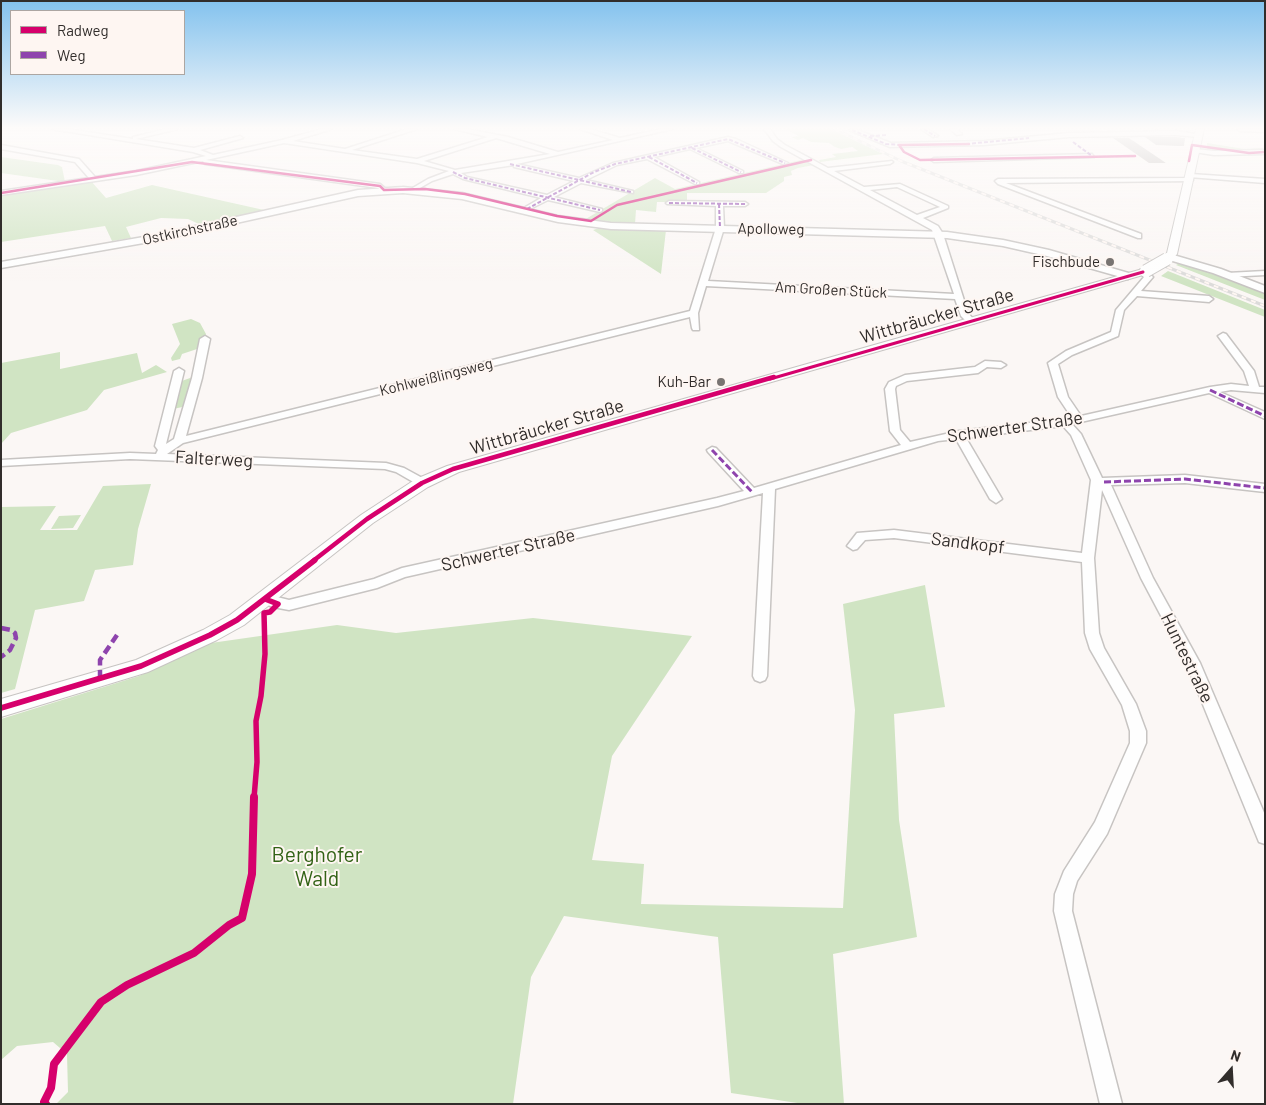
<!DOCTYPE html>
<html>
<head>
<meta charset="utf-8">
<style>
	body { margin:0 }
	#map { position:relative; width:1266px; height:1105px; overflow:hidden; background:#fbf7f5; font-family:Barlow,sans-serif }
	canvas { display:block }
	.frame { position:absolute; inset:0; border:2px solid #312d2b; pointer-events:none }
	.legend { position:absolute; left:10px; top:10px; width:175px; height:65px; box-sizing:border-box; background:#fef6f2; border:1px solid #aca6a2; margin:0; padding:6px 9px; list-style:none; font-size:15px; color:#312d2b }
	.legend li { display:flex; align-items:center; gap:10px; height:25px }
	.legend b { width:25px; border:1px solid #aca6a2 }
	.north { position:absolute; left:1206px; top:1045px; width:50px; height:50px; -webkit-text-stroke:4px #fef6f2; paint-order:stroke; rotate:19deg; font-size:14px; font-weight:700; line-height:20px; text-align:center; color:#312d2b }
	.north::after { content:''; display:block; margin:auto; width:18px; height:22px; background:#312d2b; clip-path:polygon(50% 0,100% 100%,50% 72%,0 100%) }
</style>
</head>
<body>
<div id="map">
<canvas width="1266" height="1105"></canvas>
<div class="frame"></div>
<ul class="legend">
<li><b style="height:6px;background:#d6006c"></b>Radweg</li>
<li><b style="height:6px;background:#8e44ad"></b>Weg</li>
</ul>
<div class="north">N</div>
</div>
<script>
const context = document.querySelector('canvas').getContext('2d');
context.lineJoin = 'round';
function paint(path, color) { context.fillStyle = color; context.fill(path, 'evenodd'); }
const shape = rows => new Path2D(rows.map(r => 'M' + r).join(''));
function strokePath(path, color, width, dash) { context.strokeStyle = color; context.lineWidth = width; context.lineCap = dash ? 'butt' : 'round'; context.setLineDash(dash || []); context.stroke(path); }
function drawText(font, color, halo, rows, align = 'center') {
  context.font = font + ' Barlow,sans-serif'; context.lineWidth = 4; context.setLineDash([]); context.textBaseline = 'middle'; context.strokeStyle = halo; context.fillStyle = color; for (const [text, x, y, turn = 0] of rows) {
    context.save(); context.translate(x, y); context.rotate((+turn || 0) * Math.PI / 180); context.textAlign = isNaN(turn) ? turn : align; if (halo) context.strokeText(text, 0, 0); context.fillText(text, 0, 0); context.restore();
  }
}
paint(shape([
	[785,129,831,129,883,154,820,162,819,160,836,157,832,154,858,151,852,147,841,149,835,147,829,143,811,142,803,138,798,140,791,137,799,136],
	[1207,143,1245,149,1262,148,1265,151,1220,152,1207,150],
	[1,157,58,165,62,167,65,182,1,173],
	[805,159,814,165,798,168,791,171,792,175,784,177,784,181,766,193,687,193,687,201,684,202,657,202,656,212,636,210,635,224,584,220,655,178,675,189],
	[91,181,106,198,152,185,264,210,201,225,188,219,161,218,126,227,131,238,112,241,105,226,1,242,1,194],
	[599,228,666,230,661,274,593,230],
	[1181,262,1265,294,1265,300,1176,265],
	[1168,271,1265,310,1265,317,1161,276],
	[191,319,200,323,206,334,204,339,197,349,182,354,180,359,172,361,171,358,180,344,172,324],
	[60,352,60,369,137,353,142,373,156,365,167,372,104,390,87,410,11,433,1,444,1,363],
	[190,378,194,380,187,406,173,409,179,382],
	[151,484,138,529,133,565,95,570,84,601,35,610,15,689,1,693,1,507,56,506,40,530,77,530,103,486],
	[81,515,73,528,51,529,59,516],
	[925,585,945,707,894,714,899,820,917,937,833,954,844,1104,804,1104,731,1093,718,937,564,916,531,977,513,1104,56,1104,68,1092,67,1054,53,1042,17,1046,1,1060,1,719,139,676,211,643,337,625,396,633,533,618,692,636,612,756,592,860,644,864,641,904,843,908,855,710,843,604]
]), '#d0e4c3');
paint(shape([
	[1145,137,1176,137,1185,138,1184,146,1177,146,1156,145],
	[1113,138,1129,138,1166,163,1149,163]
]), '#bbb7b6');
const minor = shape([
	[52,129,68,129,133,139,133,137,166,129,178,129,136,139,194,148,240,136,243,138,200,150,213,155,282,140,322,129,332,129,293,141,345,149,407,129,417,129,352,150,417,159,488,137,454,129,467,129,508,137,558,152,613,140,580,129,590,129,620,138,661,129,673,129,517,164,579,178,613,163,728,137,736,139,788,163,783,164,728,141,696,148,743,171,743,173,739,173,690,149,654,157,699,182,699,184,695,184,647,159,617,165,586,180,633,191,633,193,581,183,554,197,602,209,602,211,600,212,548,200,526,211,522,211,522,209,541,198,463,179,453,174,432,181,413,192,410,190,411,189,428,179,449,171,417,163,284,143,206,160,380,184,387,190,384,192,378,188,205,164,203,161,136,175,1,195,1,191,89,178,75,162,1,149,1,145,79,159,95,177,136,171,206,156,193,152,52,129],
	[496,138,550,154,455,170,424,161,496,138],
	[514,165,514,167,574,181,547,195,467,177,461,173,514,165],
	[764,129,770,129,777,139,785,145,828,168,892,161,893,162,890,164,834,171,864,187,900,184,948,206,948,208,923,218,938,226,943,234,968,313,975,321,974,323,968,323,961,316,955,299,706,286,698,313,699,330,693,330,692,328,690,317,183,443,167,454,386,463,404,468,426,480,428,483,426,486,422,487,396,472,385,469,130,459,1,466,1,460,130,453,156,454,158,450,155,446,174,371,179,368,184,371,166,444,174,439,192,378,200,339,205,336,210,339,202,378,186,436,690,311,716,228,716,206,667,204,666,203,669,201,745,202,748,204,745,206,723,206,724,228,708,281,954,294,932,230,781,147,773,141,764,129],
	[897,187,940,207,917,215,870,190,897,187],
	[855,129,891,143,984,141,1069,133,1176,131,1202,135,1199,137,1176,135,1069,137,984,145,890,147,849,130,855,129],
	[921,129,928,129,938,136,933,137,921,129],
	[950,129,957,129,962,134,957,135,950,129],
	[1237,129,1265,129,1265,132,1240,131,1237,129],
	[1196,149,1214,151,1265,150,1265,154,1214,155,1194,152,1196,149],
	[1092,154,1094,157,934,162,931,160,934,158,1092,154],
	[1191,174,1265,179,1265,183,1189,177,1189,175,1191,174],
	[1190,178,1193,180,1192,181,1006,183,1141,234,1141,238,1138,238,998,184,995,181,998,179,1190,178],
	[1140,270,1146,270,1153,277,1141,291,1209,296,1213,299,1209,302,1137,296,1124,310,1118,336,1072,355,1058,364,1068,397,1081,416,1210,387,1231,384,1249,386,1244,371,1218,336,1223,333,1226,334,1254,371,1259,387,1265,387,1265,393,1231,390,1220,392,1265,412,1265,419,1209,393,1072,424,1081,434,1102,478,1185,475,1265,484,1265,492,1185,483,1111,485,1153,578,1200,663,1265,815,1265,844,1259,842,1186,663,1141,578,1102,490,1094,558,1099,633,1104,648,1136,704,1146,731,1146,743,1107,834,1077,881,1073,894,1072,911,1122,1104,1100,1104,1054,911,1055,894,1064,871,1095,822,1130,743,1130,731,1122,705,1090,649,1085,633,1082,562,894,538,865,540,857,549,853,550,847,546,857,533,894,530,1082,553,1091,480,1071,435,1063,426,966,438,1002,499,996,503,990,499,956,439,938,441,775,489,767,676,765,680,760,682,755,680,753,676,763,493,718,506,405,577,377,588,289,610,273,607,260,602,258,599,260,596,265,594,289,600,374,579,402,568,717,498,744,491,708,452,707,450,712,447,716,448,754,488,901,445,890,431,885,389,889,382,905,375,975,367,985,361,1001,362,1006,365,1001,368,987,367,978,373,907,381,896,386,895,389,900,430,910,442,959,431,1072,418,1058,397,1048,363,1066,351,1111,332,1116,310,1144,277,1139,272,1140,270],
	[1265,271,1265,275,1227,277,1223,275,1227,273,1265,271]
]);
const tertiary = shape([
	[403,187,462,193,558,216,611,223,947,232,1003,240,1049,250,1132,274,1133,276,1128,279,1047,256,1003,246,947,238,611,229,558,222,462,199,403,193,358,196,155,241,1,268,1,262,155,235,358,190,403,187],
	[1170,254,1221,269,1265,286,1265,293,1213,273,1166,259,1166,255,1170,254]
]);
const secondary = shape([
	[1196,129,1204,129,1177,254,1171,261,1167,262,1162,259,1167,253,1196,129],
	[1146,268,1152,271,1150,273,459,472,428,487,373,523,244,625,217,640,148,672,1,717,1,699,136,660,203,630,230,615,361,515,416,479,447,466,1146,268]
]);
strokePath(minor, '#c7c4c2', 3);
strokePath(tertiary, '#c7c4c2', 3);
strokePath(secondary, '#c7c4c2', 2);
paint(minor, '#fefefe');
paint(tertiary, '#fefefe');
paint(secondary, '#fefefe');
const rail = shape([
	[835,129,901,161,1265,306]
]);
strokePath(rail, '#dcdbda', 3);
strokePath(rail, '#fef6f2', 2, [5]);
const secondaryBridge = shape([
	[1146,271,1167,259]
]);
strokePath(secondaryBridge, '#c7c4c2', 14, []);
strokePath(secondaryBridge, '#fefefe', 12);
strokePath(shape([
	[924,129,935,136],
	[852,130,886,144,903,145],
	[870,136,888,135],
	[1073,142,1092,156],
	[966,144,1029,138],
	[692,148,741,172],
	[649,157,697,183],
	[510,164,631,192],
	[453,172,465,178,600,210],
	[669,203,745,204],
	[719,204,720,228],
	[527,209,594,172,615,164,728,139,785,163]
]), '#8e44ad', 2, [4, 2]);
strokePath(shape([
	[1210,390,1265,416],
	[712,450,752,492],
	[1104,482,1185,479,1265,488]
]), '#8e44ad', 3, [7, 3]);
strokePath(shape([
	[1,628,11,630,15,633,16,638,10,650,1,657],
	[100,679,100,660,117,635]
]), '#8e44ad', 4.5, [9, 4.5]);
strokePath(shape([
	[899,145,904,152,920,160,1135,156],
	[899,145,969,144],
	[1189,161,1192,145,1249,153,1265,152],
	[1,193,192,162,380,186,384,190,425,189,465,194,557,216,591,221,617,205,811,160]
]), '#d6006c', 2.5);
strokePath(shape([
	[770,379,1143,272]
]), '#d6006c', 3);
strokePath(shape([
	[313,561,367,519,422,483,453,469,774,377]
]), '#d6006c', 4.5);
strokePath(shape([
	[1,708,141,666,210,635,237,620,315,560],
	[254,798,257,762,256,721,261,696,265,654,264,613,270,612,278,604,265,599]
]), '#d6006c', 5.5);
strokePath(shape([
	[46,1104,44,1102,51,1088,54,1064,101,1002,127,985,194,953,229,925,242,918,252,874,254,797]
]), '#d6006c', 8);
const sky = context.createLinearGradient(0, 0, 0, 284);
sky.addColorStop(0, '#83c2ee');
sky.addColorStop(0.45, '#fdfbfa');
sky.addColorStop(1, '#fdfbfa00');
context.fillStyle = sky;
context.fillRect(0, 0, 1266, 284);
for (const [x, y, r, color] of [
	[1110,262,5,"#787472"],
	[721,382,5,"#787472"]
]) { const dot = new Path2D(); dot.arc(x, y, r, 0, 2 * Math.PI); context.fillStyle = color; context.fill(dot); strokePath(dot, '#fef6f2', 2); }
drawText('15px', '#312d2b', '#fef6f2', [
	["Apolloweg",771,229,1],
	["Ostkirchstraße",190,230,-12],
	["Am Großen Stück",831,290,3],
	["Kohlweißlingsweg",436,377,-14]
]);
drawText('15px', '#312d2b', '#fef6f2', [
	["Fischbude",1100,262],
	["Kuh-Bar",711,382]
], 'right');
drawText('18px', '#312d2b', '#fef6f2', [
	["Wittbräucker Straße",937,316,-16],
	["Wittbräucker Straße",547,427,-16],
	["Schwerter Straße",1015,427,-8],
	["Falterweg",214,459,3],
	["Sandkopf",968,543,7],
	["Schwerter Straße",508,550,-13],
	["Huntestraße",1187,658,64]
]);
drawText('21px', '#326215', '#fef6f2', [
	["Berghofer",317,855],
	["Wald",317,879]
]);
</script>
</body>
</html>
